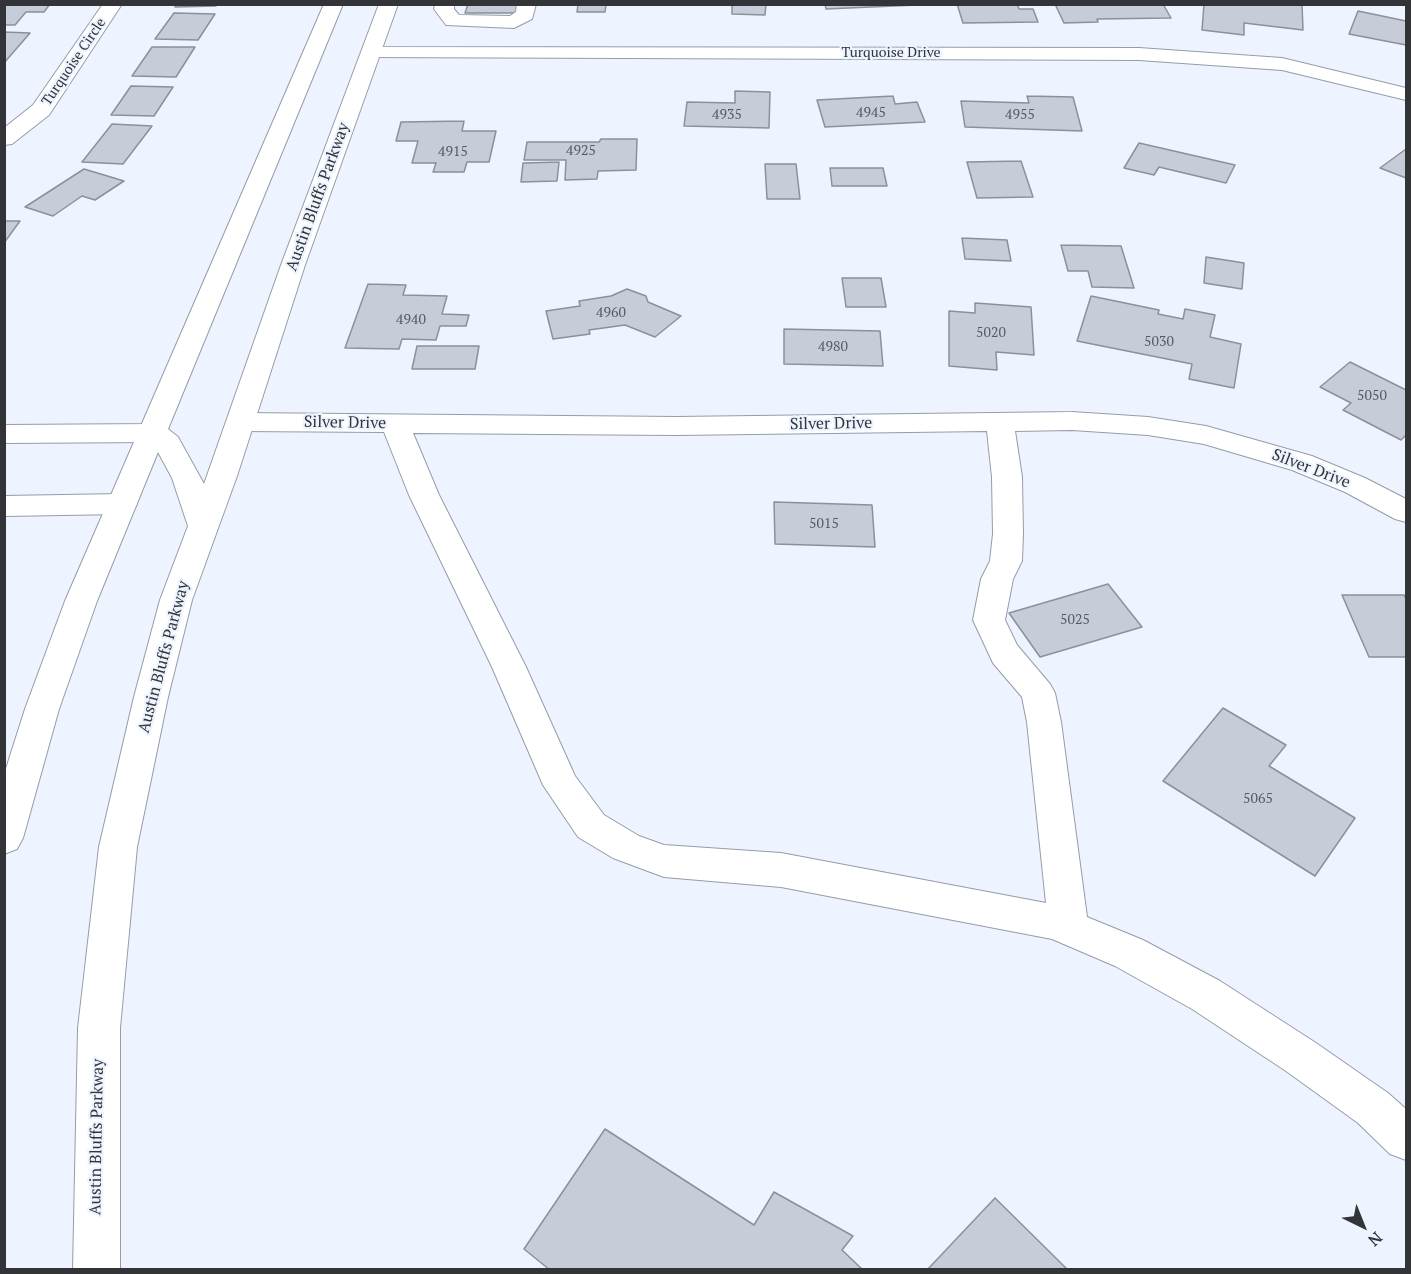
<!DOCTYPE html>
<html>
<head>
<meta charset="utf-8">
<style>
	body { margin:0 }
	#map { position:relative; width:1411px; height:1274px; overflow:hidden; background:#eef4ff; font-family:"PT Serif",serif }
	canvas { display:block }
	.frame { position:absolute; inset:0; border:6px solid #323438; pointer-events:none }
	.north { position:absolute; left:1333px; top:1196px; width:60px; height:60px; -webkit-text-stroke:4px #eef4ff; paint-order:stroke; rotate:137deg; font-size:16px; font-weight:700; line-height:24px; text-align:center; color:#323438 }
	.north::after { content:''; display:block; margin:auto; width:21px; height:27px; background:#323438; clip-path:polygon(50% 0,100% 100%,50% 72%,0 100%) }
</style>
</head>
<body>
<div id="map">
<canvas width="1411" height="1274"></canvas>
<div class="frame"></div>
<div class="north">N</div>
</div>
<script>
const context = document.querySelector('canvas').getContext('2d');
context.lineJoin = 'round';
function paint(path, color) { context.fillStyle = color; context.fill(path, 'evenodd'); }
const shape = rows => new Path2D(rows.map(r => 'M' + r).join(''));
function strokePath(path, color, width, dash) { context.strokeStyle = color; context.lineWidth = width; context.lineCap = dash ? 'butt' : 'round'; context.setLineDash(dash || []); context.stroke(path); }
function drawText(font, color, halo, rows, align = 'center') {
  context.font = font + ' "PT Serif",serif'; context.lineWidth = 4.5; context.setLineDash([]); context.textBaseline = 'middle'; context.strokeStyle = halo; context.fillStyle = color; for (const [text, x, y, turn = 0] of rows) {
    context.save(); context.translate(x, y); context.rotate((+turn || 0) * Math.PI / 180); context.textAlign = isNaN(turn) ? turn : align; if (halo) context.strokeText(text, 0, 0); context.fillText(text, 0, 0); context.restore();
  }
}
const building = shape([
	[4,4,50,4,44,12,26,12,15,25,4,25,4,4],
	[176,4,217,4,216,6,175,7,176,4],
	[468,4,522,4,520,13,465,13,468,4],
	[578,4,632,4,606,5,605,12,577,12,578,4],
	[766,4,765,15,732,14,732,4,766,4],
	[825,4,917,4,917,5,826,9,825,4],
	[957,4,1017,4,1019,9,1033,9,1038,22,963,23,957,4],
	[1055,4,1163,4,1171,18,1097,19,1098,22,1064,23,1055,4],
	[1204,4,1302,4,1303,30,1244,23,1244,35,1202,30,1204,4],
	[1358,11,1406,21,1406,45,1349,34,1358,11],
	[174,13,215,14,198,40,155,39,174,13],
	[4,32,30,33,4,63,4,32],
	[152,47,195,47,176,77,132,76,152,47],
	[131,86,173,87,154,116,111,115,131,86],
	[735,91,770,92,769,128,684,126,687,102,735,103,735,91],
	[893,96,895,104,917,102,925,122,825,127,817,100,893,96],
	[1027,96,1073,97,1082,131,965,127,961,101,1029,103,1027,96],
	[464,121,462,131,496,131,489,162,467,162,464,172,433,172,436,163,412,163,418,141,396,141,401,122,464,121],
	[112,124,152,126,123,164,82,162,112,124],
	[601,139,637,139,636,170,598,171,597,179,565,180,566,160,524,160,527,142,599,142,601,139],
	[1139,143,1235,165,1226,183,1159,167,1154,175,1124,168,1139,143],
	[1406,149,1406,178,1380,168,1406,149],
	[1021,161,1033,197,977,198,967,162,1021,161],
	[559,162,557,181,521,182,523,163,559,162],
	[765,164,796,164,800,199,767,199,765,164],
	[830,168,883,168,887,186,832,186,830,168],
	[84,169,124,181,95,200,82,196,53,216,25,207,84,169],
	[4,221,20,221,4,243,4,221],
	[962,238,1007,240,1011,261,965,259,962,238],
	[1061,245,1121,246,1134,288,1092,287,1088,271,1068,271,1061,245],
	[1206,257,1244,263,1242,289,1204,283,1206,257],
	[842,278,881,278,886,307,846,307,842,278],
	[368,284,406,285,403,295,447,296,442,314,469,315,466,326,440,326,436,340,402,339,399,349,345,348,368,284],
	[627,289,646,296,648,302,681,316,655,337,625,325,589,330,590,334,553,339,546,311,580,306,579,301,611,296,627,289],
	[1091,296,1159,310,1158,314,1183,319,1185,309,1215,315,1210,337,1241,344,1234,388,1189,379,1192,364,1077,341,1091,296],
	[975,303,1031,307,1034,355,996,352,997,370,949,366,949,311,975,313,975,303],
	[784,329,880,331,883,366,784,364,784,329],
	[417,346,479,346,475,369,412,369,417,346],
	[1350,362,1406,390,1406,435,1401,440,1343,410,1351,403,1320,387,1350,362],
	[774,502,872,505,875,547,775,544,774,502],
	[1108,584,1142,627,1040,657,1009,613,1108,584],
	[1342,595,1404,595,1406,599,1406,657,1369,657,1342,595],
	[1223,708,1286,745,1269,766,1355,818,1315,876,1163,781,1223,708],
	[605,1129,754,1225,774,1192,853,1236,842,1250,863,1270,550,1270,524,1249,605,1129],
	[995,1198,1068,1270,927,1270,995,1198]
]);
paint(building, '#c7cdd8');
strokePath(building, '#8b909a', 1.5);
const minor = shape([
	[103,4,122,4,49,115,12,144,4,145,4,128,33,105,103,4],
	[435,4,454,4,454,9,459,15,510,16,516,12,517,4,536,4,532,19,514,28,446,25,434,9,435,4],
	[371,47,1139,48,1282,58,1406,88,1406,100,1282,70,1139,60,364,57,361,53,364,49,371,47],
	[1072,412,1148,417,1206,426,1312,456,1365,478,1406,499,1406,522,1395,519,1345,492,1292,470,1204,444,1148,435,1072,430,1015,431,1022,477,1023,534,1022,561,1013,579,1005,620,1017,645,1050,684,1055,693,1061,722,1087,917,1143,940,1220,981,1316,1043,1388,1093,1406,1109,1406,1160,1390,1154,1358,1123,1286,1071,1192,1009,1115,966,1052,939,781,887,664,877,613,858,578,837,543,785,492,667,409,495,384,432,240,431,230,428,226,422,230,416,240,413,676,417,1072,412],
	[987,431,992,477,993,534,990,561,981,579,973,620,993,663,1022,697,1027,722,1046,903,781,853,664,845,639,836,604,815,575,776,526,667,439,495,413,433,676,435,987,431],
	[154,424,164,426,168,433,164,440,154,442,4,443,4,425,154,424],
	[122,494,133,497,137,504,133,511,122,514,4,516,4,496,122,494]
]);
const major = shape([
	[324,4,343,4,168,429,178,437,204,484,281,265,379,4,398,4,305,265,237,476,192,600,168,697,137,847,120,1028,120,1270,73,1270,78,1028,99,847,134,697,160,600,188,526,172,478,158,452,97,601,59,709,23,838,17,849,4,854,4,775,25,709,65,601,324,4]
]);
strokePath(minor, '#969ca6', 2);
strokePath(major, '#969ca6', 2);
paint(minor, '#fff');
paint(major, '#fff');
drawText('14px', '#323438', '#eef4ff', [
	["Turquoise Drive",891,53],
	["Turquoise Circle",74,62,-56]
]);
drawText('14px', '#575a60', null, [
	["4945",871,113],
	["4935",727,115],
	["4955",1020,115],
	["4925",581,151],
	["4915",453,152],
	["4960",611,313],
	["4940",411,320],
	["5020",991,333],
	["5030",1159,342],
	["4980",833,347],
	["5050",1372,396],
	["5015",824,524],
	["5025",1075,620],
	["5065",1258,799]
]);
drawText('16px', '#323438', '#eef4ff', [
	["Austin Bluffs Parkway",318,197,-70],
	["Silver Drive",345,423,1],
	["Silver Drive",831,424,-1],
	["Silver Drive",1311,469,21],
	["Austin Bluffs Parkway",164,657,-75],
	["Austin Bluffs Parkway",97,1137,-89]
]);
</script>
</body>
</html>
